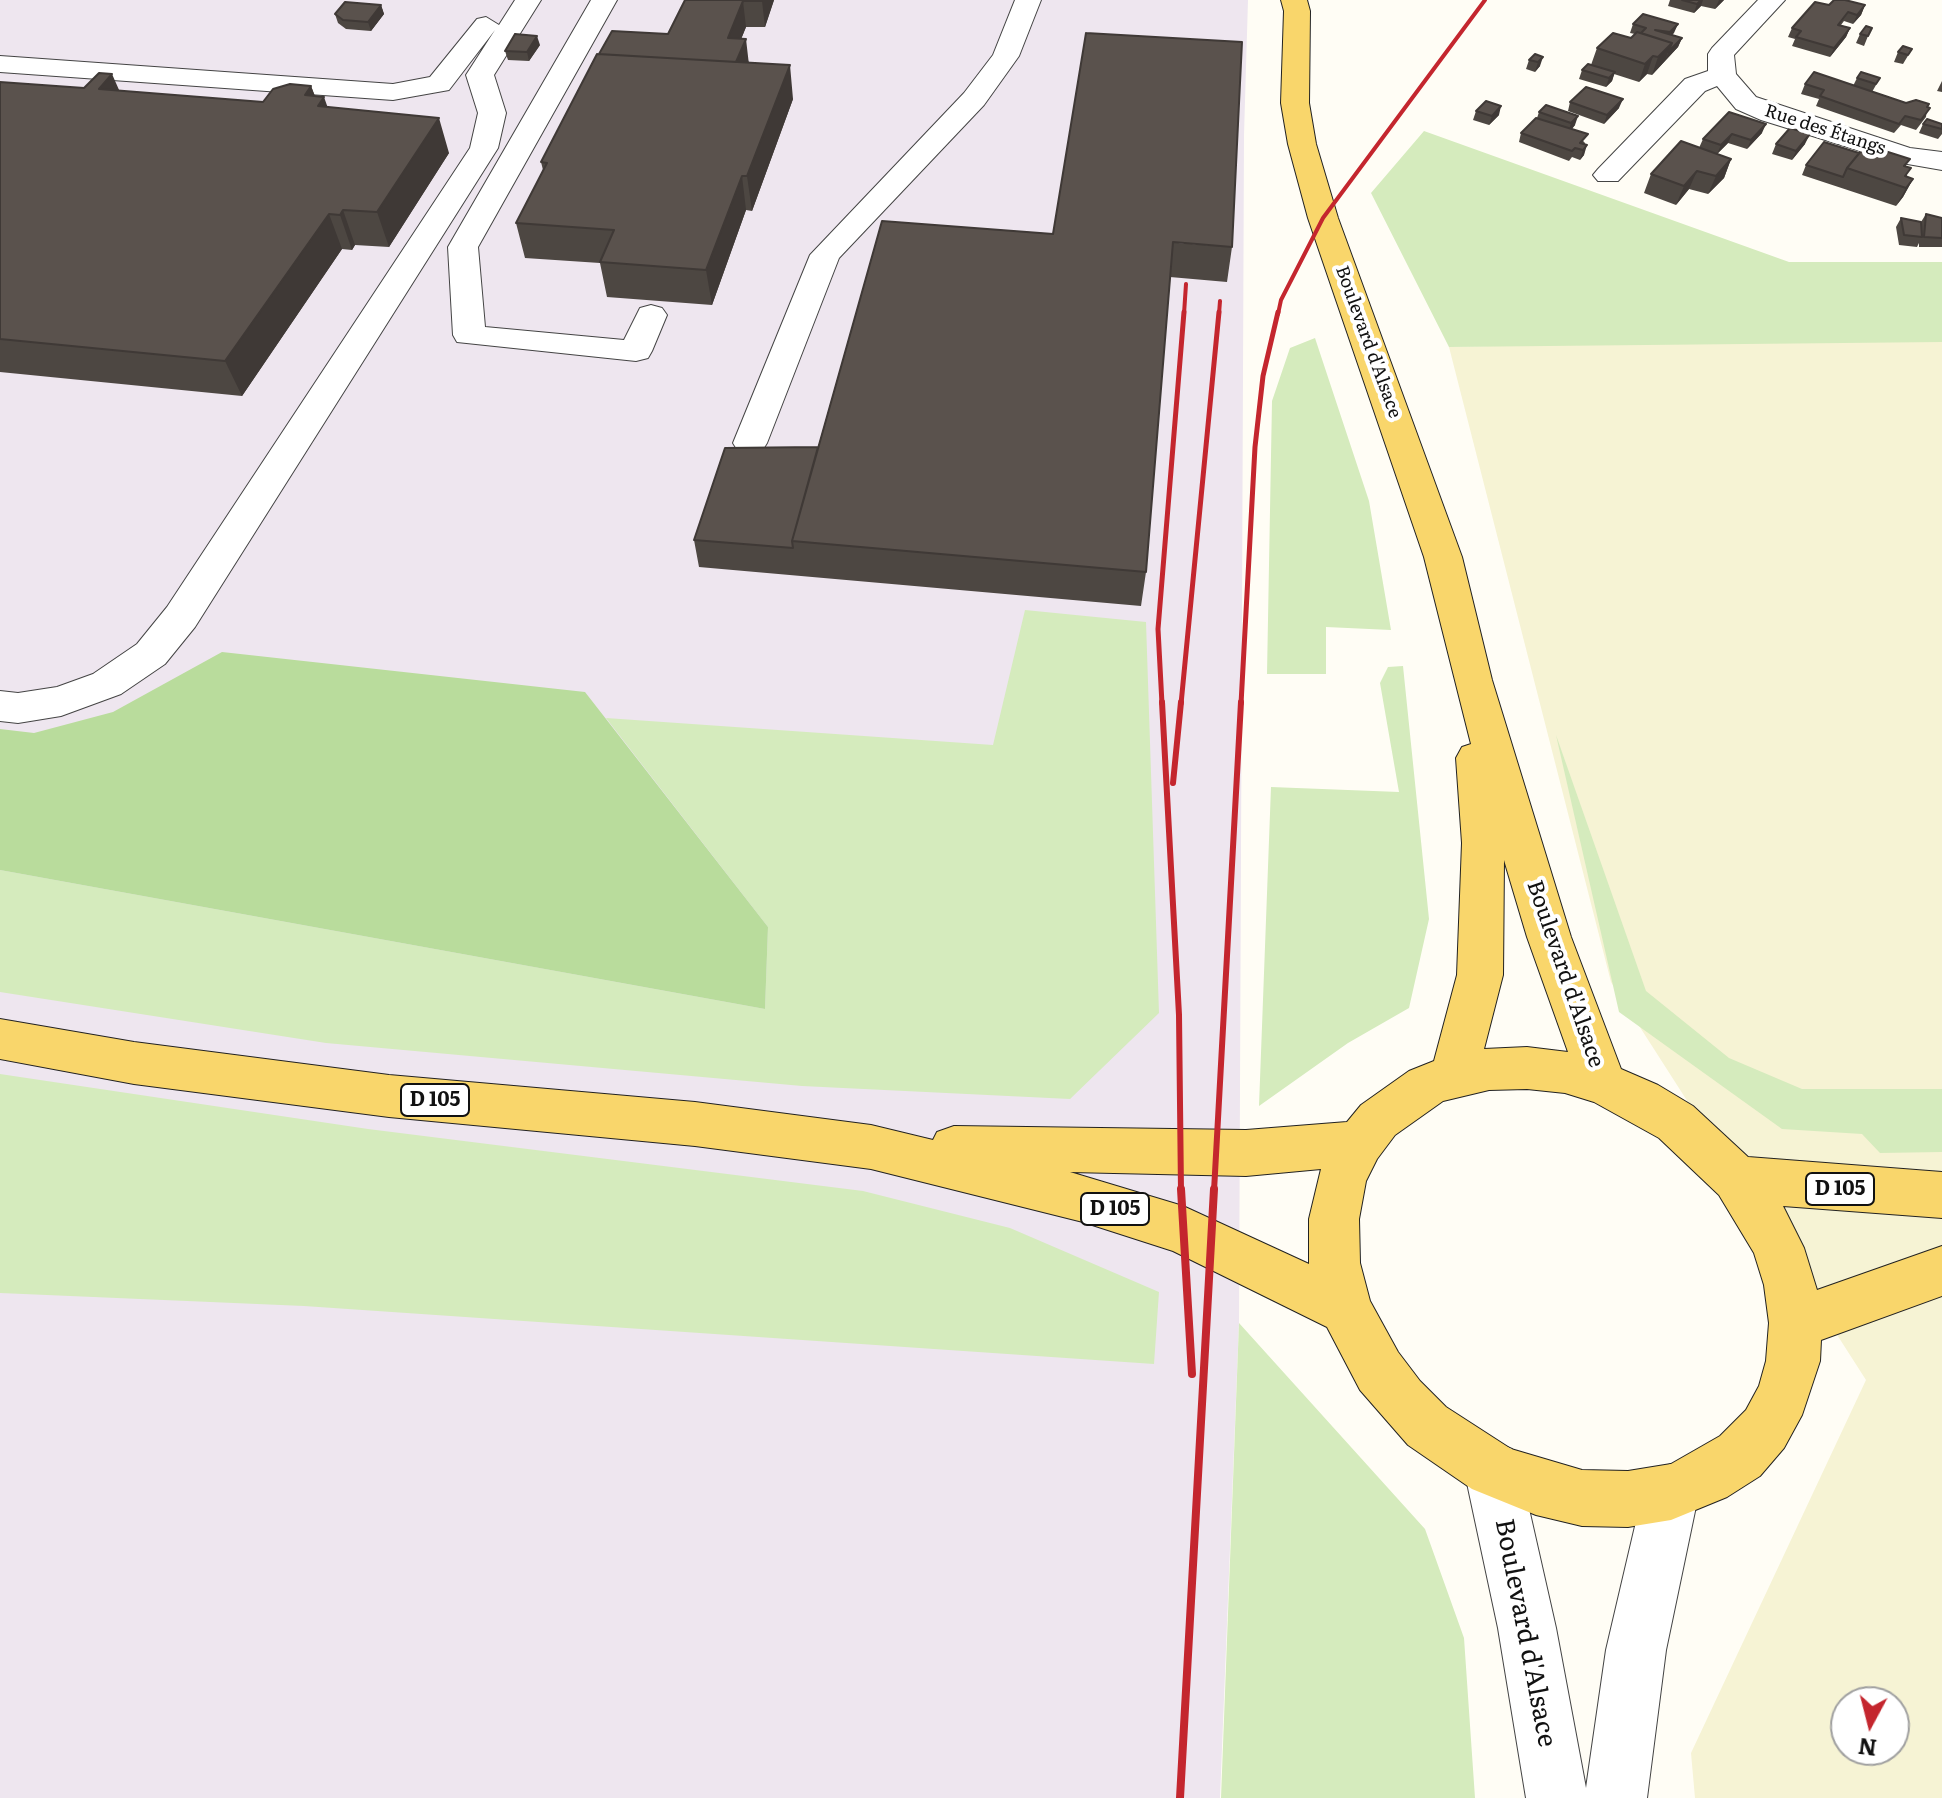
<!DOCTYPE html>
<html>
<head>
<meta charset="utf-8">
<style>
	body { margin:0 }
	#map { position:relative; width:1942px; height:1798px; overflow:hidden; background:#fffdf5; font-family:Literata,serif }
	canvas { display:block }
	.north { position:absolute; left:1830px; top:1686px; width:80px; height:80px; box-sizing:border-box; background:#fff; border:2px solid #a0a0a0; border-radius:50%; rotate:187deg; font-size:22px; font-weight:700; line-height:32px; text-align:center; color:#111 }
	.north::after { content:''; display:block; margin:auto; width:28px; height:36px; background:#c4262e; clip-path:polygon(50% 0,100% 100%,50% 72%,0 100%) }
</style>
</head>
<body>
<div id="map">
<canvas width="1942" height="1798"></canvas>
<div class="north">N</div>
</div>
<script>
const context = document.querySelector('canvas').getContext('2d');
context.lineJoin = 'round';
function paint(path, color) { context.fillStyle = color; context.fill(path, 'evenodd'); }
const shape = rows => new Path2D(rows.map(r => 'M' + r).join(''));
function strokePath(path, color, width, dash) { context.strokeStyle = color; context.lineWidth = width; context.lineCap = dash ? 'butt' : 'round'; context.setLineDash(dash || []); context.stroke(path); }
function drawText(font, color, halo, rows, align = 'center') {
  context.font = font + ' Literata,serif'; context.lineWidth = 8; context.setLineDash([]); context.textBaseline = 'middle'; context.strokeStyle = halo; context.fillStyle = color; for (const [text, x, y, turn = 0] of rows) {
    context.save(); context.translate(x, y); context.rotate((+turn || 0) * Math.PI / 180); context.textAlign = isNaN(turn) ? turn : align; if (halo) context.strokeText(text, 0, 0); context.fillText(text, 0, 0); context.restore();
  }
}
paint(shape([
	[0,0,1248,0,1244,135,1239,1323,1220,1798,0,1798]
]), '#eee6ef');
paint(shape([
	[1857,337,1942,338,1942,1798,1695,1798,1691,1753,1866,1380,1611,982,1449,347],
	[1846,1702,1894,1702,1894,1750,1846,1750]
]), '#f6f3d4');
paint(shape([
	[1424,131,1789,262,1942,262,1942,342,1449,347,1371,193],
	[1315,338,1369,501,1391,630,1326,627,1326,674,1267,674,1272,401,1290,348],
	[1025,610,1146,622,1159,1013,1070,1099,802,1086,326,1043,0,992,0,870,765,1009,768,927,606,718,993,745],
	[1403,666,1429,919,1409,1008,1348,1043,1259,1106,1271,787,1399,792,1380,683,1388,667],
	[1556,735,1646,991,1729,1058,1802,1089,1942,1089,1942,1152,1880,1153,1862,1134,1782,1129,1619,1012],
	[0,1074,368,1129,863,1191,1010,1228,1159,1292,1154,1364,304,1306,0,1293],
	[1239,1323,1425,1529,1464,1638,1475,1798,1221,1798]
]), '#d5ebbd');
paint(shape([
	[222,652,585,692,768,927,765,1009,0,870,0,729,34,733,113,712]
]), '#b9dc9c');
const minor = shape([
	[515,0,541,0,494,75,506,113,498,148,195,627,165,664,121,694,61,716,18,723,0,721,0,691,18,693,57,687,93,674,137,644,167,607,470,148,478,113,466,75,495,30,449,90,393,100,0,72,0,56,393,84,430,77,477,19,486,17,499,25,515,0],
	[591,0,617,0,478,247,485,327,624,340,640,308,651,305,662,308,667,315,652,351,648,358,636,361,457,342,453,335,448,247,591,0],
	[1015,0,1041,0,1019,56,984,105,839,258,767,443,762,451,750,454,738,451,733,443,810,255,964,93,993,55,1015,0],
	[1758,0,1785,0,1734,55,1736,74,1756,97,1910,148,1942,152,1942,170,1896,162,1761,120,1736,109,1717,86,1705,91,1618,181,1598,181,1593,175,1598,169,1685,79,1708,71,1708,54,1712,48,1758,0],
	[1492,1441,1512,1449,1520,1469,1556,1628,1586,1788,1606,1650,1643,1492,1651,1472,1671,1464,1691,1472,1699,1492,1666,1650,1647,1798,1526,1798,1498,1628,1464,1469,1472,1449,1492,1441]
]);
const major = shape([
	[1281,0,1307,0,1310,11,1309,103,1316,144,1338,218,1462,557,1492,680,1571,937,1621,1069,1658,1085,1693,1106,1748,1157,1942,1172,1942,1218,1783,1206,1804,1248,1817,1290,1942,1246,1942,1296,1821,1340,1820,1361,1802,1415,1784,1448,1760,1476,1727,1497,1671,1520,1628,1527,1582,1526,1536,1515,1472,1489,1408,1445,1360,1390,1327,1327,1173,1251,1083,1222,871,1169,695,1146,389,1117,134,1084,0,1059,0,1019,134,1042,389,1075,695,1102,871,1125,933,1140,937,1132,954,1126,1246,1130,1347,1122,1361,1105,1409,1071,1434,1061,1457,975,1462,843,1456,758,1462,747,1471,744,1424,557,1308,218,1288,144,1281,103,1284,11,1281,0],
	[1504,860,1527,937,1568,1052,1527,1047,1484,1049,1503,975,1504,860],
	[1527,1089,1565,1093,1594,1102,1659,1138,1719,1195,1754,1253,1764,1285,1769,1323,1766,1361,1759,1386,1746,1410,1720,1436,1671,1464,1628,1471,1582,1470,1511,1449,1446,1407,1420,1381,1398,1352,1370,1301,1360,1263,1359,1219,1366,1181,1377,1159,1395,1135,1443,1101,1489,1090,1527,1089],
	[1321,1169,1309,1219,1309,1264,1183,1206,1070,1172,1246,1176,1321,1169]
]);
strokePath(minor, '#444', 2);
strokePath(major, '#222', 2);
paint(minor, '#fff');
paint(major, '#f9d66b');
strokePath(shape([
	[1184,314,1186,284],
	[1219,314,1220,301],
	[1278,314,1281,300,1323,218,1485,0]
]), '#c4262e', 4);
strokePath(shape([
	[1162,704,1158,629,1184,312],
	[1181,704,1219,312],
	[1241,704,1255,447,1263,376,1278,312]
]), '#c4262e', 5);
strokePath(shape([
	[1162,702,1179,1015,1181,1191],
	[1173,783,1181,702],
	[1214,1191,1241,702]
]), '#c4262e', 6);
strokePath(shape([
	[1181,1189,1192,1374],
	[1180,1798,1214,1189]
]), '#c4262e', 8);
paint(shape([
	[685,0,774,0,765,27,746,27,741,39,749,63,793,99,752,211,746,210,712,305,607,297,600,263,525,258,516,223,543,170,541,162,668,34],
	[1670,0,1724,0,1715,9,1701,6,1694,13,1668,6],
	[381,5,384,14,371,31,346,29,338,23,335,14],
	[1865,5,1861,15,1853,24,1844,21,1841,25,1850,28,1846,37,1830,57,1792,46,1795,39,1788,37,1792,28],
	[1633,24,1678,24,1672,35,1682,38,1678,47,1652,75,1647,74,1639,82,1614,74,1612,81,1606,87,1579,79,1582,70,1591,65,1597,48,1631,38,1635,34,1630,33],
	[1860,34,1868,36,1864,46,1856,43],
	[540,45,529,61,508,60,505,51],
	[1912,49,1903,64,1894,62,1898,52],
	[1535,54,1540,66,1535,72,1526,69,1529,60],
	[1857,78,1880,78,1872,92,1906,103,1927,107,1926,117,1916,130,1901,125,1894,133,1816,106,1819,99,1801,94,1805,84,1853,86],
	[1942,81,1942,92,1937,91],
	[0,82,263,102,311,86,315,96,327,107,449,153,389,247,355,245,352,250,342,249,242,396,0,372],
	[1570,102,1619,108,1604,124,1568,111],
	[1546,105,1575,125,1572,129,1585,143,1584,155,1580,160,1572,157,1569,161,1519,142,1521,133,1537,118,1539,112],
	[1476,111,1499,115,1489,125,1473,120],
	[1729,112,1762,133,1747,149,1728,143,1717,154,1731,159,1724,178,1708,194,1689,189,1676,205,1644,193,1651,174,1699,148,1703,139],
	[1923,124,1942,124,1942,134,1938,139,1919,133],
	[1776,144,1805,144,1792,160,1772,154],
	[1806,165,1906,166,1907,177,1913,179,1903,197,1896,206,1802,175],
	[1926,214,1942,218,1942,247,1919,247,1919,243,1917,247,1899,245,1896,227,1901,218,1921,222],
	[882,221,1232,247,1227,282,1170,277,1146,572,1141,606,699,567,694,540,818,447]
]), '#4d4742');
paint(shape([
	[762,0,774,0,765,27,762,1],
	[1701,0,1703,0,1701,6,1694,13,1697,4],
	[1719,0,1724,0,1715,9],
	[743,1,746,27,731,64,728,38],
	[381,5,384,14,371,31,368,22],
	[1865,5,1861,15,1853,24,1857,15],
	[1678,24,1674,33,1667,41,1670,32],
	[1850,28,1846,37,1830,57,1834,48],
	[537,36,540,45,529,61,527,52],
	[1682,38,1678,47,1665,61,1668,52],
	[746,39,749,65,733,70],
	[1672,43,1665,61,1652,75,1658,57],
	[1653,56,1647,74,1639,82,1645,64],
	[1543,57,1540,66,1535,72,1538,62],
	[790,65,793,99,752,211,747,176],
	[1615,72,1612,81,1606,87,1609,78],
	[112,74,127,108,99,89],
	[311,86,318,105,324,97,336,131,305,95],
	[1623,99,1619,108,1604,124,1607,115],
	[1501,106,1499,115,1489,125,1492,116],
	[1578,116,1575,125,1568,133,1571,123],
	[439,118,449,153,389,247,377,212],
	[1766,124,1762,133,1747,149,1751,140],
	[1732,134,1728,143,1717,154,1721,145],
	[1810,134,1805,144,1792,160,1796,151],
	[1587,145,1584,155,1580,160,1583,150],
	[1731,159,1724,178,1708,194,1716,176],
	[1697,171,1689,189,1676,205,1684,186],
	[742,176,746,210,712,305,706,270],
	[1913,179,1903,197,1896,206,1906,188],
	[343,210,355,245,352,250,340,215],
	[329,214,342,249,242,396,225,361]
]), '#3f3936');
const building = shape([
	[685,0,762,0,762,1,743,1,728,38,746,39,736,62,599,54,612,31,668,34,685,0],
	[1682,0,1701,0,1697,4,1682,0],
	[1834,0,1845,0,1865,5,1857,15,1848,12,1838,25,1850,28,1834,48,1796,37,1801,31,1792,28,1815,2,1829,5,1834,0],
	[345,2,381,5,368,22,343,20,335,14,345,2],
	[1643,14,1678,24,1670,32,1655,30,1682,38,1668,52,1672,43,1641,33,1646,28,1633,24,1643,14],
	[1866,26,1872,28,1868,36,1860,34,1866,26],
	[1637,32,1672,43,1658,57,1653,56,1645,64,1597,48,1613,33,1631,38,1637,32],
	[1086,33,1242,42,1232,247,1173,242,1146,572,792,541,882,221,1053,234,1086,33],
	[515,34,537,36,527,52,505,51,515,34],
	[1903,46,1912,49,1908,55,1898,52,1903,46],
	[597,54,790,65,747,176,742,176,706,270,600,262,614,230,516,223,547,163,541,162,597,54],
	[1535,54,1543,57,1538,62,1529,60,1535,54],
	[1588,64,1615,72,1609,78,1582,70,1588,64],
	[1814,72,1906,103,1916,100,1929,104,1927,107,1930,108,1921,120,1905,116,1899,124,1820,96,1824,90,1805,84,1814,72],
	[1861,72,1880,78,1876,84,1857,78,1861,72],
	[99,73,112,74,99,89,263,102,273,89,290,84,311,86,305,95,324,97,318,106,439,118,377,212,343,210,340,215,329,214,225,361,0,339,0,82,84,88,99,73],
	[1586,87,1623,99,1607,115,1570,102,1586,87],
	[1486,101,1501,106,1492,116,1476,111,1486,101],
	[1546,105,1578,116,1571,123,1539,112,1546,105],
	[1729,112,1766,124,1751,140,1732,134,1721,145,1703,139,1729,112],
	[1536,118,1588,134,1580,143,1587,145,1583,150,1575,148,1572,151,1521,133,1536,118],
	[1927,119,1942,124,1942,129,1923,124,1927,119],
	[1790,128,1810,134,1796,151,1776,144,1790,128],
	[1681,141,1731,159,1716,176,1697,171,1684,186,1651,174,1681,141],
	[1824,142,1859,153,1847,168,1843,177,1806,165,1824,142],
	[1866,145,1910,159,1904,166,1911,168,1905,176,1913,179,1906,188,1847,168,1866,145],
	[1926,214,1942,218,1942,238,1924,237,1926,214],
	[1901,218,1921,222,1922,237,1904,235,1901,218],
	[818,447,792,541,793,548,694,540,725,448,818,447]
]);
paint(building, '#5a524d');
strokePath(building, '#3f3936', 2);
drawText('18px', '#111', '#fff', [
	["Rue des Étangs",1825,130,18],
	["Boulevard d'Alsace",1368,342,70]
]);
for (const [x, y, w] of [
	[435,1100,68],
	[1840,1189,68],
	[1115,1209,68]
]) { const box = new Path2D(); box.roundRect(x - w / 2, y - 16, w, 32, 6); context.fillStyle = '#fff'; context.fill(box); strokePath(box, '#111', 2); }
drawText('bold 20px', '#111', null, [
	["D 105",435,1100],
	["D 105",1840,1189],
	["D 105",1115,1209]
]);
drawText('22px', '#111', '#fff', [
	["Boulevard d'Alsace",1565,974,71]
]);
drawText('26px', '#111', '#fff', [
	["Boulevard d'Alsace",1525,1633,79]
]);
</script>
</body>
</html>
